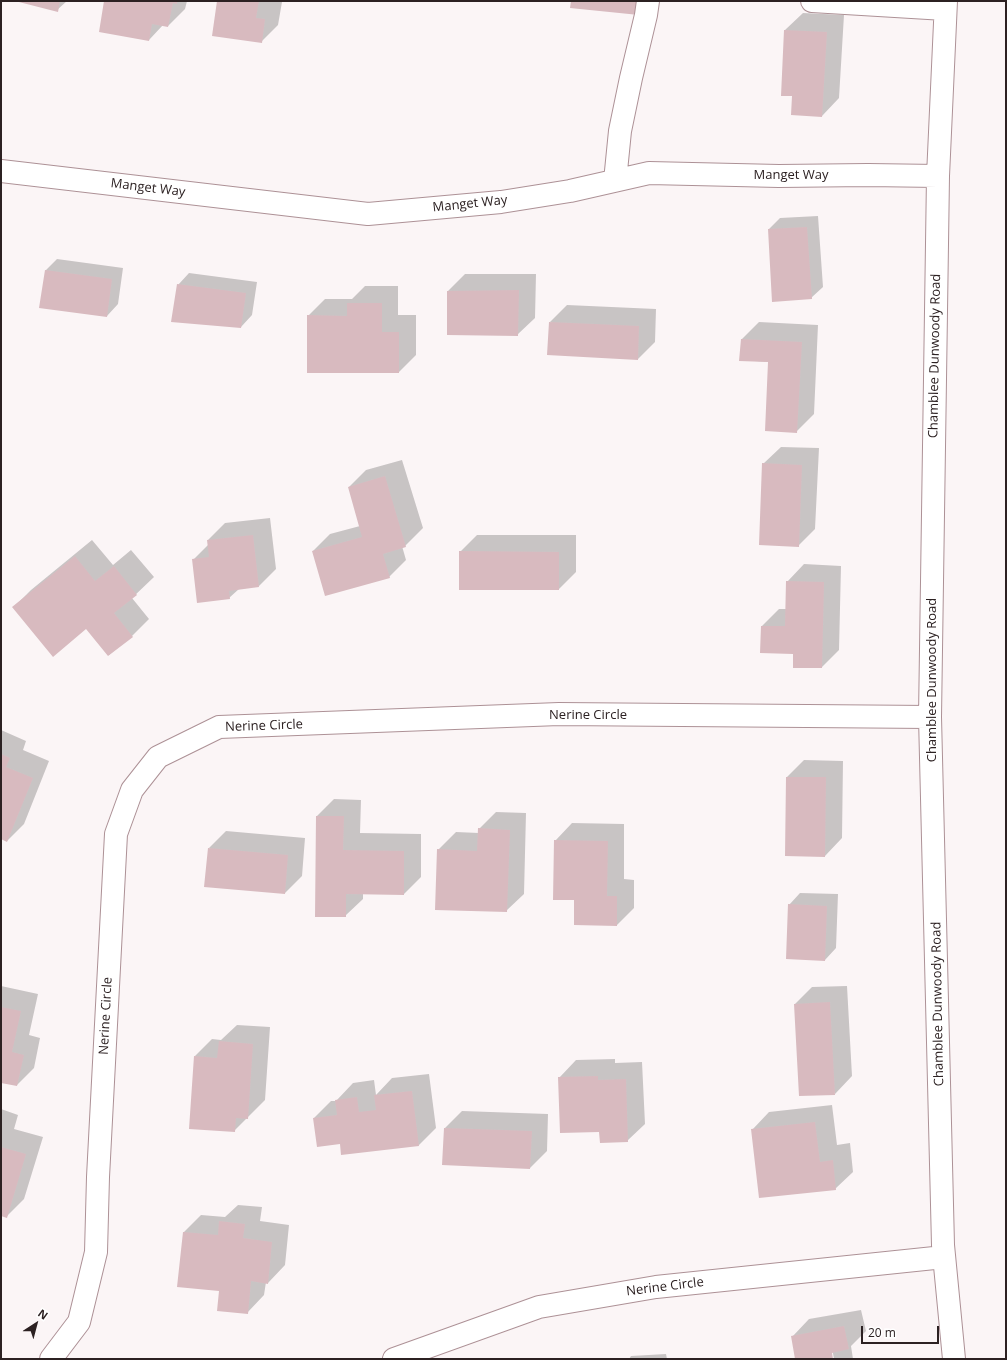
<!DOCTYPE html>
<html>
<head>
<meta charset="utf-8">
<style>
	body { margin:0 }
	#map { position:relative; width:1007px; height:1360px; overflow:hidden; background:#fbf5f6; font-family:"Open Sans",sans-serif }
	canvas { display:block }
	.frame { position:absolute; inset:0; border:2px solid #2c2122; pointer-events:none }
	.north { position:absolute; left:16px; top:1304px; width:40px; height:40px; -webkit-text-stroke:3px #fff; paint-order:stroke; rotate:36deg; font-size:11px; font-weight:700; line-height:16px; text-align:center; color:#2c2122 }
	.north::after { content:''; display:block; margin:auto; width:14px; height:18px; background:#2c2122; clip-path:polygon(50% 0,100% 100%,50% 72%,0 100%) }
	.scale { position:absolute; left:861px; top:1326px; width:78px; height:18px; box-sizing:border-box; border:2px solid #2c2122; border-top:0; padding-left:5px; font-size:12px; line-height:14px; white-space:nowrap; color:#2c2122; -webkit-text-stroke:3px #fff; paint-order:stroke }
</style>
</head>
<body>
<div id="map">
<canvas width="1007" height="1360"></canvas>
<div class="frame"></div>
<div class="north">N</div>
<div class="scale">20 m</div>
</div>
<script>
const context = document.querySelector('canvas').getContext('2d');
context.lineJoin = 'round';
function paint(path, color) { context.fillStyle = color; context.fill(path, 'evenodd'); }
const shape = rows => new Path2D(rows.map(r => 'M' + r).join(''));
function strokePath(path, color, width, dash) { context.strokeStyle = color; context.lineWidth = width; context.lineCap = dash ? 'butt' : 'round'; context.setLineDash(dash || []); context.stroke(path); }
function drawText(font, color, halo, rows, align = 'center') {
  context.font = font + ' "Open Sans",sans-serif'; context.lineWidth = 3; context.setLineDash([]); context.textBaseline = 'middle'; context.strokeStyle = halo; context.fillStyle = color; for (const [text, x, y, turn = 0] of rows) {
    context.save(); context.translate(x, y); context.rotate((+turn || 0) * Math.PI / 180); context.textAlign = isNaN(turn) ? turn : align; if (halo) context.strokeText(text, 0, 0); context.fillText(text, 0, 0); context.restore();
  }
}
paint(shape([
	[17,1,67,1,57,10],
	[105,1,187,1,185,9,168,26,163,25,149,40],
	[218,1,275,1,282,2,278,25,261,42],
	[803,13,844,15,839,98,822,116,793,95,785,30],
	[818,216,823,287,811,298,769,229,780,218],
	[57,259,123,268,118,304,107,316,45,271],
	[189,273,257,282,252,315,241,327,178,285],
	[465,274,536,274,535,318,517,335,448,291],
	[365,286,398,286,398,315,416,315,416,355,399,372,308,316,325,299,352,299],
	[567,305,656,309,655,342,638,359,550,322],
	[759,322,818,325,814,414,796,432,769,362,740,360,742,339],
	[781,447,819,448,815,529,798,546,763,464],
	[402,460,423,528,405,546,402,546,406,560,389,577,313,551,330,534,360,526,349,487,366,470],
	[270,518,276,569,259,586,239,589,229,598,193,560,209,544,208,540,225,523],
	[477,535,576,535,576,572,559,589,460,552],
	[92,540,113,565,131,550,154,577,132,598,149,619,132,636,109,655,87,628,14,607,31,590],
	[804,564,841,566,839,650,822,667,794,653,762,626,779,609,786,609,787,582],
	[1,730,26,741,23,750,49,761,24,824,7,841,1,838],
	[804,760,843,761,842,838,825,856,787,777],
	[334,799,361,800,360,833,421,834,421,877,404,894,363,894,363,899,345,916,317,816],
	[496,812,526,813,524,894,506,911,438,850,456,832,479,833,479,829],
	[572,823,624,824,624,879,634,880,634,908,617,925,575,899,555,841],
	[226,831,305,838,302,876,285,893,209,848],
	[800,893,838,894,836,948,825,960,789,905],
	[1,986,38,994,29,1035,40,1038,34,1068,17,1085,1,1082],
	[847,986,852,1076,835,1094,795,1004,812,987],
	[237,1025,270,1027,265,1100,234,1131,195,1056,212,1039,221,1040],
	[615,1059,615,1063,642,1062,645,1124,627,1141,600,1131,559,1078,576,1060],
	[429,1074,436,1128,419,1145,342,1154,341,1143,314,1118,331,1101,336,1101,353,1083,374,1080,376,1095,392,1078],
	[832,1105,837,1145,850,1143,853,1172,835,1189,752,1130,769,1112],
	[1,1109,18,1115,14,1129,43,1137,24,1199,7,1216,1,1215],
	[462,1111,548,1114,547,1151,530,1168,445,1128],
	[238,1205,262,1207,260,1221,289,1225,285,1265,268,1283,266,1282,264,1295,247,1313,220,1290,178,1286,184,1232,201,1215,225,1217],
	[861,1310,866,1331,851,1346,853,1359,834,1359,832,1348,832,1359,796,1359,792,1337,809,1319],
	[666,1354,667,1359,629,1359,631,1356]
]), '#0003');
paint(shape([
	[15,1,60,1,58,12],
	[104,1,177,1,177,4,173,3,168,27,152,24,149,41,99,32],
	[217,1,259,1,256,18,265,19,262,43,212,36],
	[571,1,640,1,639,15,570,8],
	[784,30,827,32,822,117,791,115,792,96,781,96],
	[807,227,812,299,772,302,768,229],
	[45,270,112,279,107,317,39,308],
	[177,284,246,293,241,328,171,322],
	[519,290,518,336,447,335,447,291],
	[347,303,382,303,382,332,399,332,399,373,307,373,307,315,347,316],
	[549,322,639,326,638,360,547,355],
	[741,339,802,342,797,433,765,431,768,362,739,361],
	[762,463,802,465,799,547,759,545],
	[385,476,406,547,383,554,390,578,325,596,312,551,362,537,348,487],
	[253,535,259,587,229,591,230,599,197,603,192,559,209,557,207,540],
	[459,551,559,552,559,590,459,590],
	[75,556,95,581,114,566,137,595,114,613,133,637,108,656,86,629,53,657,12,607],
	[786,581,824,582,822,668,793,668,793,654,760,653,761,626,785,626],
	[1,754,10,758,6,767,33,778,7,842,1,839],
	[786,777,826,777,825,857,785,856],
	[316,816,344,816,343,850,404,851,404,895,346,894,346,917,315,917],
	[478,828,510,830,507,912,435,910,437,849,477,851],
	[554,840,608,841,607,896,617,896,617,926,574,925,574,900,553,900],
	[208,848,288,855,285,894,204,887],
	[788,904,827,906,825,961,786,959],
	[830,1002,835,1095,799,1096,794,1004],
	[1,1007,21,1011,12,1052,24,1055,17,1086,1,1083],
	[219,1041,253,1044,248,1119,236,1118,235,1132,189,1129,194,1056,217,1058],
	[598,1076,598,1080,626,1079,628,1142,600,1143,599,1132,560,1133,558,1077],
	[412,1091,419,1146,341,1155,340,1144,317,1147,313,1118,337,1115,335,1100,357,1097,359,1112,376,1110,374,1095],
	[815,1122,820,1162,833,1160,836,1190,759,1198,751,1129],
	[444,1128,532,1131,530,1169,442,1165],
	[1,1147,26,1154,7,1218,1,1216],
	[219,1221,245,1224,243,1238,272,1242,268,1284,251,1281,248,1314,217,1311,219,1291,177,1287,183,1232,218,1235],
	[844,1326,849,1349,832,1353,833,1359,795,1359,791,1336]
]), '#d8babf');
const minor = shape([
	[812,1,945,9],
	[946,1,938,176,930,717,943,1245,954,1359],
	[1,171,368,214,501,202,570,191,649,173,779,176,868,175,938,176],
	[615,181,620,131,631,78,646,15,648,1],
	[51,1359,79,1322,96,1252,98,1177,116,834,132,790,158,757,219,727,559,714,930,717],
	[394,1359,539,1307,656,1287,944,1257]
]);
strokePath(minor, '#ad9196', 24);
strokePath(minor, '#fff', 22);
drawText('13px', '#2c2122', '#fff', [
	["Manget Way",791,175],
	["Manget Way",148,188,7],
	["Manget Way",470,204,-6],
	["Chamblee Dunwoody Road",935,356,-89],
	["Chamblee Dunwoody Road",932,680,-90],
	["Nerine Circle",588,715],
	["Nerine Circle",264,726,-2],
	["Chamblee Dunwoody Road",938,1004,-91],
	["Nerine Circle",106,1016,-87],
	["Nerine Circle",665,1287,-7]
]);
</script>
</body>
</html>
